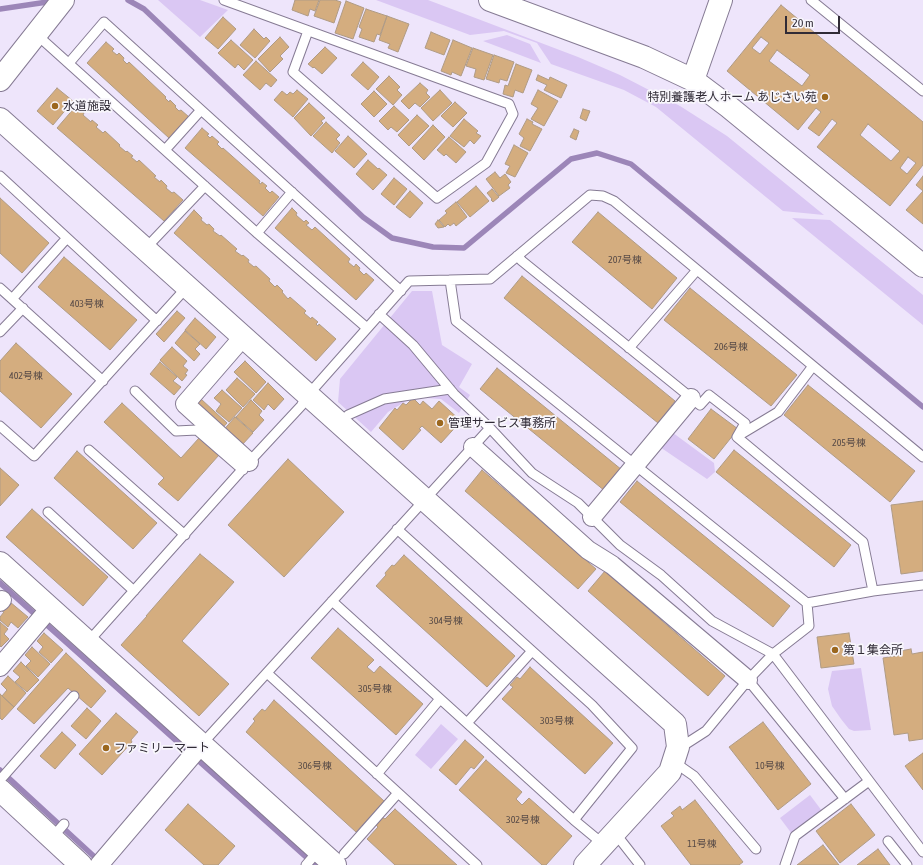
<!DOCTYPE html>
<html>
<head>
<meta charset="utf-8">
<style>
	body { margin:0 }
	#map { position:relative; width:923px; height:865px; overflow:hidden; background:#eee5fb; font-family:"Asap Condensed",sans-serif }
	canvas { display:block }
	.scale { position:absolute; left:785px; top:16px; width:55px; height:18px; box-sizing:border-box; border:2px solid #302b36; border-top:0; padding-left:5px; font-size:12px; line-height:14px; white-space:nowrap; color:#302b36; -webkit-text-stroke:3px #f8f6fc; paint-order:stroke }
</style>
</head>
<body>
<div id="map">
<canvas width="923" height="865"></canvas>
<div class="scale">20 m</div>
</div>
<script>
const context = document.querySelector('canvas').getContext('2d');
context.lineJoin = 'round';
function paint(path, color) { context.fillStyle = color; context.fill(path, 'evenodd'); }
const shape = rows => new Path2D(rows.map(r => 'M' + r).join(''));
function strokePath(path, color, width, dash) { context.strokeStyle = color; context.lineWidth = width; context.lineCap = dash ? 'butt' : 'round'; context.setLineDash(dash || []); context.stroke(path); }
function drawText(font, color, halo, rows, align = 'center') {
  context.font = font + ' "Asap Condensed","Noto Sans JP",sans-serif'; context.lineWidth = 3.5; context.setLineDash([]); context.textBaseline = 'middle'; context.strokeStyle = halo; context.fillStyle = color; for (const [text, x, y, turn = 0] of rows) {
    context.save(); context.translate(x, y); context.rotate((+turn || 0) * Math.PI / 180); context.textAlign = isNaN(turn) ? turn : align; if (halo) context.strokeText(text, 0, 0); context.fillText(text, 0, 0); context.restore();
  }
}
paint(shape([
	[158,0,200,0,228,10,200,37],
	[376,0,428,0,578,57,620,75,680,106,727,136,824,215,783,211,656,107,624,90,551,64,537,43,504,31,470,35],
	[507,35,530,44,541,63,483,41],
	[792,218,830,220,923,295,923,325],
	[412,291,432,291,442,345,472,364,459,387,470,395,459,413,441,399,413,397,388,412,371,432,338,402,340,379],
	[669,430,714,463,715,472,707,479,657,445],
	[861,668,871,730,854,731,849,729,841,719,832,706,828,689,832,671],
	[441,724,458,739,431,769,415,755],
	[810,795,822,811,792,834,780,818]
]), '#dac7f3');
strokePath(shape([
	[128,0,144,9,363,217,392,238,433,247,464,248,571,159,597,153,631,164,923,407],
	[0,9,54,1],
	[0,583,315,865],
	[0,770,99,861]
]), '#9c86b8', 5.5);
const building = shape([
	[295,0,319,0,315,11,310,9,308,16,292,10,295,0],
	[320,0,335,0,341,2,334,23,314,16,320,0],
	[346,1,364,8,353,39,335,33,346,1],
	[781,5,923,122,923,165,890,206,817,147,837,123,832,119,819,136,808,128,821,112,816,108,798,130,727,71,781,5],
	[761,37,769,43,760,54,752,48,761,37],
	[777,50,810,75,802,86,769,61,777,50],
	[868,124,900,151,891,161,860,135,868,124],
	[908,157,916,163,907,174,900,168,908,157],
	[366,9,387,16,380,35,377,34,374,42,359,37,362,29,359,27,366,9],
	[387,16,409,24,398,52,388,48,390,44,379,40,387,16],
	[223,17,236,29,218,49,205,38,223,17],
	[254,29,264,39,266,37,270,41,255,58,240,45,254,29],
	[431,32,450,40,444,55,425,48,431,32],
	[280,37,289,47,280,56,283,59,270,72,258,59,280,37],
	[231,40,253,60,244,70,238,64,235,68,218,53,231,40],
	[453,40,472,48,461,76,452,72,451,75,441,71,453,40],
	[106,42,114,49,112,51,117,55,119,53,124,58,123,60,127,64,129,62,166,97,165,98,169,102,170,100,176,106,175,107,179,111,181,110,189,117,169,138,87,63,106,42],
	[325,47,337,58,322,74,314,67,313,68,308,64,325,47],
	[473,48,493,55,484,80,474,77,476,69,466,66,473,48],
	[494,55,514,62,507,81,500,79,499,83,486,79,494,55],
	[256,61,277,80,271,87,266,83,260,90,243,75,256,61],
	[363,62,379,77,368,90,351,75,363,62],
	[516,64,532,70,523,93,515,90,513,97,503,94,505,85,508,86,516,64],
	[538,75,549,80,550,77,567,85,561,98,544,90,547,85,536,80,538,75],
	[389,76,400,87,397,90,402,95,393,105,376,89,389,76],
	[420,83,428,90,426,93,430,97,420,107,415,103,409,109,401,101,420,83],
	[57,88,73,101,53,125,37,111,57,88],
	[297,90,308,99,293,117,274,100,282,91,287,95,290,92,293,94,297,90],
	[440,90,452,103,433,121,421,108,440,90],
	[538,90,558,101,544,126,531,119,538,108,531,104,538,90],
	[374,91,387,104,374,117,361,104,374,91],
	[455,102,467,113,453,127,441,116,455,102],
	[309,103,325,118,321,121,323,123,311,136,294,118,309,103],
	[76,106,84,113,83,115,91,122,92,120,98,125,96,127,103,133,105,131,120,145,119,146,126,152,127,151,133,156,131,157,137,162,139,160,156,176,154,177,160,182,161,180,167,186,166,188,172,193,174,192,183,200,164,221,57,128,76,106],
	[394,106,409,120,397,132,391,127,388,130,379,121,394,106],
	[583,109,590,111,586,121,580,118,583,109],
	[417,115,429,126,409,146,398,135,417,115],
	[464,119,478,131,476,133,481,136,474,144,470,140,464,147,450,136,464,119],
	[527,119,533,122,532,124,542,129,530,151,520,146,524,138,519,134,527,119],
	[326,122,340,135,336,139,340,143,332,153,313,136,326,122],
	[433,125,445,137,424,160,412,148,433,125],
	[202,128,209,134,207,135,210,138,212,136,219,142,217,144,222,149,223,148,260,181,259,183,261,184,262,182,267,186,265,188,270,193,272,191,279,197,263,216,185,148,202,128],
	[574,129,579,131,576,140,570,137,574,129],
	[348,136,367,154,354,168,335,151,348,136],
	[449,137,466,152,456,163,446,154,444,156,437,150,449,137],
	[514,145,528,153,515,177,506,173,510,166,505,164,514,145],
	[368,160,378,169,379,168,387,175,373,190,356,174,368,160],
	[495,172,500,178,505,174,511,182,508,185,510,188,499,196,486,179,495,172],
	[923,176,923,224,906,210,923,191,916,185,923,176],
	[394,178,407,189,394,205,381,194,394,178],
	[476,186,489,201,470,217,457,202,476,186],
	[492,189,499,197,493,202,491,200,492,199,487,193,492,189],
	[410,191,423,203,410,218,396,207,410,191],
	[0,198,49,243,22,273,0,253,0,198],
	[456,202,467,217,456,226,454,223,450,226,448,224,445,227,439,220,447,213,445,211,456,202],
	[292,208,297,213,296,215,304,222,306,220,309,223,306,225,312,230,315,227,350,259,348,262,354,267,356,264,360,268,359,270,364,275,366,273,374,280,356,300,275,228,292,208],
	[194,210,202,218,201,220,207,225,209,224,214,229,213,231,220,236,221,235,237,249,235,251,242,256,243,255,249,260,248,262,254,267,256,266,270,279,269,281,275,287,277,285,283,291,282,292,288,299,290,297,306,311,304,313,311,319,312,317,318,322,316,324,318,326,319,324,336,339,316,361,174,233,194,210],
	[598,212,677,278,652,309,572,242,598,212],
	[438,220,444,227,438,228,435,224,438,220],
	[64,257,137,320,110,350,38,287,64,257],
	[522,276,675,401,658,423,504,298,522,276],
	[690,288,797,375,771,406,664,320,690,288],
	[177,311,185,318,164,342,156,334,177,311],
	[195,318,216,337,206,349,185,330,195,318],
	[185,331,200,344,195,349,200,354,194,361,175,343,185,331],
	[16,343,72,394,41,428,0,391,0,361,16,343],
	[172,347,187,361,183,366,188,370,185,374,187,375,182,381,160,360,172,347],
	[245,361,266,382,256,393,234,372,245,361],
	[160,362,177,377,173,381,181,387,174,395,150,374,160,362],
	[497,368,622,470,605,491,480,389,497,368],
	[237,378,255,394,243,407,226,390,237,378],
	[268,383,284,399,274,410,268,404,264,410,253,400,268,383],
	[808,385,915,471,890,502,784,415,808,385],
	[222,390,242,408,229,422,216,411,221,404,214,398,222,390],
	[413,398,420,405,423,401,432,409,439,401,461,421,441,443,422,426,419,429,421,430,403,450,379,428,395,408,397,410,403,403,406,405,413,398],
	[201,399,227,423,218,433,192,409,201,399],
	[251,400,262,411,259,415,264,420,253,432,236,417,251,400],
	[122,403,181,458,199,438,219,455,178,501,158,484,164,478,104,422,122,403],
	[711,409,738,429,714,459,688,439,711,409],
	[235,417,253,433,242,445,221,433,235,417],
	[734,450,851,545,834,567,716,472,734,450],
	[77,451,157,523,133,549,54,478,77,451],
	[288,459,344,512,284,577,228,525,288,459],
	[0,468,19,485,0,506,0,468],
	[482,470,596,569,578,589,465,491,482,470],
	[637,481,790,606,773,627,620,502,637,481],
	[923,501,923,571,901,574,891,505,923,501],
	[32,509,108,577,83,606,6,537,32,509],
	[200,554,234,582,182,641,229,684,199,716,121,645,147,616,146,616,200,554],
	[404,555,515,656,487,687,376,586,386,575,385,573,392,565,394,566,404,555],
	[605,571,725,676,708,696,588,591,605,571],
	[10,602,28,617,18,628,11,622,8,627,0,620,0,617,4,612,2,611,10,602],
	[0,622,8,629,4,634,9,639,1,647,0,646,0,622],
	[338,628,374,660,367,667,374,673,380,666,423,704,396,735,311,658,338,628],
	[44,633,63,650,51,663,39,652,43,647,37,641,44,633],
	[849,633,854,664,821,668,817,637,849,633],
	[32,647,50,664,38,677,26,666,31,661,25,655,32,647],
	[911,649,912,654,923,652,923,739,909,741,908,733,894,735,883,658,901,655,900,651,911,649],
	[66,653,106,691,91,708,68,688,34,724,17,709,66,653],
	[21,662,39,680,27,692,15,682,20,677,13,671,21,662],
	[530,667,613,743,585,774,502,699,513,687,510,685,517,677,520,679,530,667],
	[8,676,26,693,14,707,2,696,7,690,1,684,8,676],
	[0,694,14,707,2,720,0,718,0,694],
	[274,700,384,801,356,832,246,732,255,721,253,719,262,709,265,711,274,700],
	[87,708,101,721,86,739,71,726,87,708],
	[116,713,138,732,131,740,132,742,102,775,79,754,116,713],
	[763,722,811,784,778,810,729,747,763,722],
	[62,732,76,745,55,769,40,756,62,732],
	[465,740,484,757,474,769,471,767,456,785,439,770,465,740],
	[923,753,923,790,905,766,923,753],
	[486,760,522,792,516,799,522,805,529,798,572,836,546,865,542,865,459,790,486,760],
	[695,800,743,862,739,865,691,865,661,826,674,816,671,813,680,806,682,810,695,800],
	[188,804,235,846,218,865,204,865,165,830,188,804],
	[851,804,875,835,840,863,816,831,851,804],
	[395,809,457,865,395,865,367,839,378,827,376,825,382,817,385,819,395,809],
	[823,845,839,865,797,865,823,845],
	[878,849,890,865,857,865,878,849]
]);
paint(building, '#d4ad7f');
strokePath(building, '#af9b85', 1);
const lane = shape([
	[224,0,509,104,513,114,486,163,437,198,293,72,308,31],
	[811,0,923,91],
	[36,34,257,233,367,328],
	[69,63,104,22,401,291],
	[165,150,201,110],
	[0,176,157,321],
	[257,233,292,192],
	[145,249,205,186],
	[517,256,522,261,700,405,709,395,745,423,737,437,863,542,873,591],
	[450,280,456,321,807,603,809,626,773,654,748,680,706,731,678,749],
	[0,288,103,381],
	[12,299,67,238],
	[379,314,413,345,454,394,490,428],
	[0,332,23,308],
	[629,348,697,270],
	[135,391,176,431,197,430,243,470],
	[348,415,384,399,450,389],
	[0,426,34,456,187,287],
	[738,436,778,412,813,366],
	[89,450,185,535],
	[48,512,134,591],
	[397,529,592,705,632,748,574,820],
	[332,601,574,820,603,844],
	[807,603,873,591,923,585],
	[88,642,249,462,301,406,308,395,409,281,490,279,590,195,603,196,614,201,923,457],
	[267,673,477,865],
	[748,680,845,799],
	[467,723,532,651],
	[202,744,490,428,532,473,578,503,620,545,661,575,712,621,773,654,923,852],
	[674,762,694,776,756,849],
	[377,774,440,699],
	[0,780,74,696],
	[615,833,640,865],
	[52,838,64,824],
	[888,841,907,865],
	[344,854,398,793],
	[306,865,319,850],
	[785,865,795,836,869,781]
]);
const street = shape([
	[243,337,185,404,249,462],
	[473,447,588,550,612,565,748,680],
	[592,517,691,398],
	[0,602,2,600],
	[0,667,50,608],
	[99,865,202,744]
]);
const secondary = shape([
	[490,0,644,57,693,80,729,107,923,266],
	[0,80,63,0],
	[693,80,721,0],
	[0,119,675,724,678,747,670,772,585,865],
	[0,563,335,865],
	[0,790,81,865]
]);
strokePath(lane, '#867b94', 11);
strokePath(street, '#867b94', 20);
strokePath(secondary, '#867b94', 24);
strokePath(lane, '#fff', 9);
strokePath(street, '#fff', 18);
strokePath(secondary, '#fff', 22);
for (const [x, y, r, color] of [
	[825,97,4,"#9b671e"],
	[55,106,4,"#9b671e"],
	[440,423,4,"#9b671e"],
	[835,650,4,"#9b671e"],
	[106,748,4,"#9b671e"]
]) { const dot = new Path2D(); dot.arc(x, y, r, 0, 2 * Math.PI); context.fillStyle = color; context.fill(dot); strokePath(dot, '#f8f6fc', 1.5); }
drawText('10px', '#594c48', null, [
	["207号棟",625,260],
	["403号棟",87,304],
	["206号棟",731,347],
	["402号棟",26,376],
	["205号棟",849,443],
	["304号棟",446,621],
	["305号棟",375,689],
	["303号棟",557,721],
	["306号棟",315,766],
	["10号棟",770,766],
	["302号棟",523,820],
	["11号棟",702,844]
]);
drawText('12px', '#302b36', '#f8f6fc', [
	["特別養護老人ホーム あじさい苑",817,97,"right"],
	["水道施設",63,106],
	["管理サービス事務所",448,423],
	["第１集会所",843,650],
	["ファミリーマート",114,748]
], 'left');
</script>
</body>
</html>
